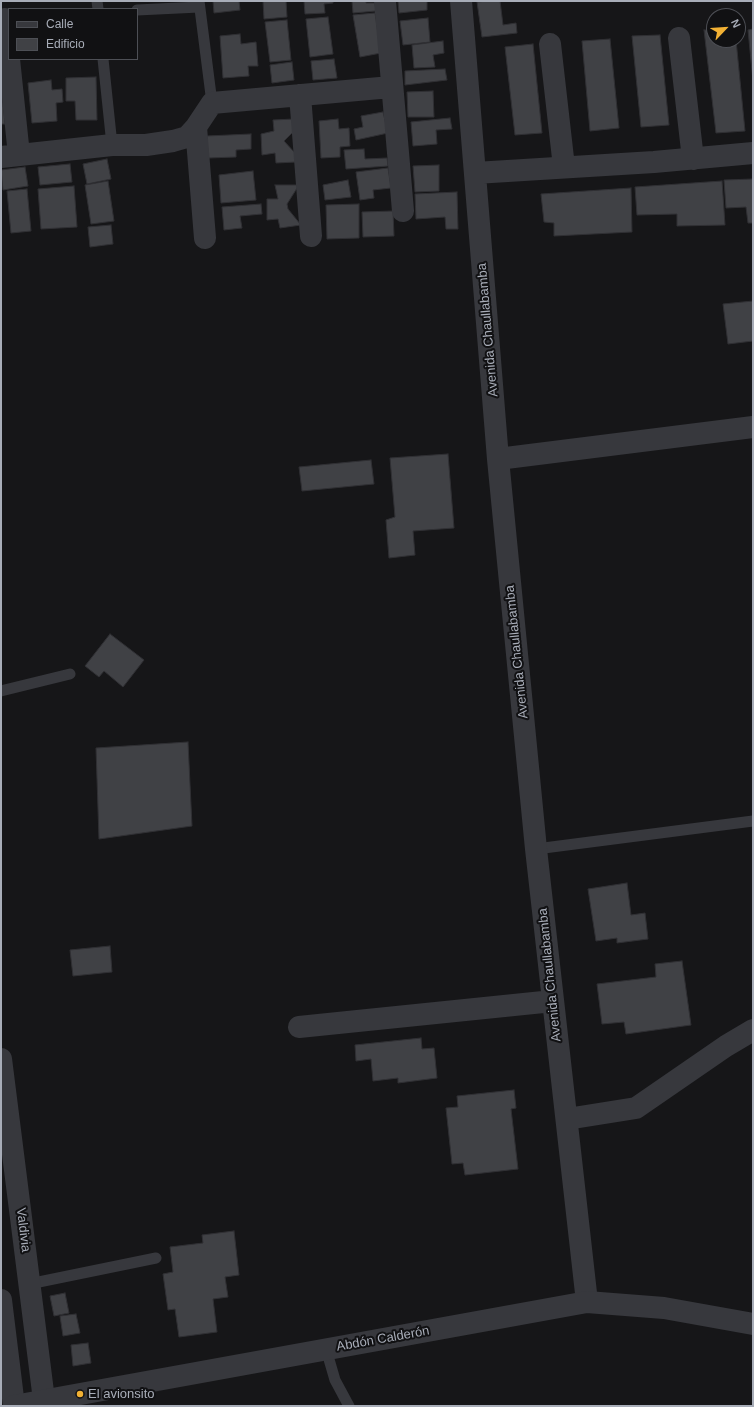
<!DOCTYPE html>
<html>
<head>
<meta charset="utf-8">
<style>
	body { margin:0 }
	#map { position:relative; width:754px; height:1407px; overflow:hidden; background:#161618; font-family:Arial,sans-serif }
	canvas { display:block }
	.frame { position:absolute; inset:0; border:2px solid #a8adb8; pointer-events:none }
	.legend { position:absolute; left:8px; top:8px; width:130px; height:52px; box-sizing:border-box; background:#111113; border:1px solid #4d4f55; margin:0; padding:5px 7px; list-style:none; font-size:12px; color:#a8adb8 }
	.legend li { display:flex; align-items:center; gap:8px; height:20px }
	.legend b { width:20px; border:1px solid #4d4f55 }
	.north { position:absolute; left:706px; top:8px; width:40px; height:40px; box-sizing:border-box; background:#111113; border:1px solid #4d4f55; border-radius:50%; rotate:65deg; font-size:11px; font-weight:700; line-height:16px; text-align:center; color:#a8adb8 }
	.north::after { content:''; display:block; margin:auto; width:14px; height:18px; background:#f2b134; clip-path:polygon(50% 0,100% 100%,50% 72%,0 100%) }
</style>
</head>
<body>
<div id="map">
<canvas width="754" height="1407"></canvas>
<div class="frame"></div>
<ul class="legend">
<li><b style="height:5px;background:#37383d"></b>Calle</li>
<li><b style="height:11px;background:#404145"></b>Edificio</li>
</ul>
<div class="north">N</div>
</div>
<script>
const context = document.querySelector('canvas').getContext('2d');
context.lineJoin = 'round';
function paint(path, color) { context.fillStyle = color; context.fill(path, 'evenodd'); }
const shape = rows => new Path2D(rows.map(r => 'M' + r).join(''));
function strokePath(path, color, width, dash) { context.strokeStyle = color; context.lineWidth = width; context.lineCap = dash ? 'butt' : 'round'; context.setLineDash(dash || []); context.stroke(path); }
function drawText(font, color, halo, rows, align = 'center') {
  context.font = font + ' Arial,sans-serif'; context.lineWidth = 4; context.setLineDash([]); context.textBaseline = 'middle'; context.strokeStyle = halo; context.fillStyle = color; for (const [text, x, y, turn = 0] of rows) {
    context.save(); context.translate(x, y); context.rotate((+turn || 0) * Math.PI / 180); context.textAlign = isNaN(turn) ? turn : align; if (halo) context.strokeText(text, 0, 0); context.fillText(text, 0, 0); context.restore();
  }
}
const building = shape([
	[213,1,243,1,239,1,240,10,214,13,213,1],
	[263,1,286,1,287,17,264,19,263,1],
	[304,1,333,1,333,3,324,4,325,13,305,14,304,1],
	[352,1,366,1,366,3,375,3,376,11,353,13,352,1],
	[398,1,427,1,427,10,399,13,398,1],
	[488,1,500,1,503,25,516,23,517,33,482,37,477,2,488,1],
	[375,13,381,53,360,57,353,15,375,13],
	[328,17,333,54,310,57,306,19,328,17],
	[428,18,430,42,403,45,400,21,428,18],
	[287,20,291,60,270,62,265,22,287,20],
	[753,29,753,81,748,30,753,29],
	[704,30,714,30,714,40,736,40,745,131,716,133,704,30],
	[240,34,241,44,256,42,258,66,248,66,249,76,223,78,220,36,240,34],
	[660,35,669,125,641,127,632,36,660,35],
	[610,39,619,128,590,131,582,41,610,39],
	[443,41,444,53,433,55,435,67,414,68,412,45,443,41],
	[533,44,542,133,515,135,505,47,533,44],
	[334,59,337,78,313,80,311,61,334,59],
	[292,62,294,80,272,83,270,65,292,62],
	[445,69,447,80,405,85,405,71,445,69],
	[96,77,97,120,76,120,75,101,66,101,66,78,96,77],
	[51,80,52,90,62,89,63,102,56,103,57,121,32,123,28,83,51,80],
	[1,83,5,124,1,124,1,83],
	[433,91,434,117,408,117,407,92,433,91],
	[383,112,388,133,356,140,354,129,363,127,361,116,383,112],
	[450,118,452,129,436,130,437,144,413,146,411,122,450,118],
	[294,119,295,130,284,141,295,153,296,162,276,163,275,153,262,155,261,134,274,131,273,120,294,119],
	[338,119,339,129,349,128,350,146,340,147,340,157,321,158,319,121,338,119],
	[251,134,251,149,236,150,236,157,208,158,207,136,251,134],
	[364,149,365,159,387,158,388,166,346,169,344,150,364,149],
	[107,159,111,179,87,184,83,164,107,159],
	[70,164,72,182,40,185,38,167,70,164],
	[439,165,439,191,415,192,413,166,439,165],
	[25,167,28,186,3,190,1,170,25,167],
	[388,168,391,188,373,190,374,198,360,200,356,172,388,168],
	[253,171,256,200,221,203,219,175,253,171],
	[753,179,753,223,748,223,746,207,726,208,724,180,753,179],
	[348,180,351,197,325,200,323,185,348,180],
	[108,181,114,221,91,224,85,185,108,181],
	[722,181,725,225,677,226,677,214,637,215,635,187,722,181],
	[275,185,299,185,287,204,288,209,301,225,280,228,278,219,267,220,267,199,278,199,275,185],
	[74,186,77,227,41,229,38,189,74,186],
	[631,188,632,232,554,236,554,223,544,222,541,194,631,188],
	[27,189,31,231,11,233,7,191,27,189],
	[457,192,458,229,446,229,445,217,416,219,415,194,457,192],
	[261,204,262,214,240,216,242,228,224,230,222,207,261,204],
	[359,204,359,238,327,239,326,205,359,204],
	[393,211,394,236,363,237,362,212,393,211],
	[111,225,113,244,90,247,88,227,111,225],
	[753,301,753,341,728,344,723,304,753,301],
	[448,454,454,528,413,531,415,555,389,558,386,520,395,517,390,458,448,454],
	[371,460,374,484,302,491,299,467,371,460],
	[110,634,144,660,123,687,104,671,99,677,85,666,110,634],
	[188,742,192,826,99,839,96,748,188,742],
	[627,883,631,915,645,913,648,939,617,943,617,938,596,941,588,889,627,883],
	[110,946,112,972,73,976,70,950,110,946],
	[682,961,691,1025,626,1034,624,1022,602,1024,597,984,656,977,655,964,682,961],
	[421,1038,422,1049,434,1048,437,1078,398,1083,398,1078,373,1081,371,1059,356,1061,355,1045,421,1038],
	[514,1090,516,1108,511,1109,518,1169,465,1175,463,1163,452,1164,446,1108,458,1107,457,1096,514,1090],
	[234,1231,239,1275,225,1277,228,1297,213,1299,217,1332,179,1337,175,1309,168,1310,163,1274,173,1272,170,1247,203,1243,202,1235,234,1231],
	[65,1293,69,1313,54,1316,50,1296,65,1293],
	[76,1314,80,1333,63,1336,60,1316,76,1314],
	[88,1343,91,1363,73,1366,71,1345,88,1343]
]);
paint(building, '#404145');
strokePath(building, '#303034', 1);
strokePath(shape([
	[97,1,98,9],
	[199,1,212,103],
	[137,10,199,7],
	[103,59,112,145],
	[1,691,70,674],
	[536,849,753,821],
	[29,1284,156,1258],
	[326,1349,335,1380,349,1406]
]), '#37383d', 11);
strokePath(shape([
	[385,1,403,211],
	[461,1,498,459,536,849,587,1302],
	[5,19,9,55],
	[679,38,693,159],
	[550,44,564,167],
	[9,59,19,155],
	[300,95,311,236],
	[196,127,205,238],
	[1,157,112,145,146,145,173,141,187,137,196,127,212,103,391,87],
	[475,173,654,162,753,153],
	[498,459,753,427],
	[299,1027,553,1001],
	[1,1059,44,1400],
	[567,1119,636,1108,726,1046,753,1030],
	[1,1300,14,1406]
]), '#37383d', 22);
strokePath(shape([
	[14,1406,587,1302,664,1308,753,1324]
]), '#37383d', 22);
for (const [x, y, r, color] of [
	[80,1394,4,"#f2b134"]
]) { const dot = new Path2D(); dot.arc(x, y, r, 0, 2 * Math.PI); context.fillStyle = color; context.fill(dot); strokePath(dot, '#111113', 1.5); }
drawText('13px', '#a8adb8', '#111113', [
	["Avenida Chaullabamba",488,330,-95],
	["Avenida Chaullabamba",517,652,-96],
	["Avenida Chaullabamba",550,975,-96],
	["Valdivia",23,1230,83],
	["Abdón Calderón",383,1339,-10]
]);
drawText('13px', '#a8adb8', '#111113', [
	["El avionsito",88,1394]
], 'left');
</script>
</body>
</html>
